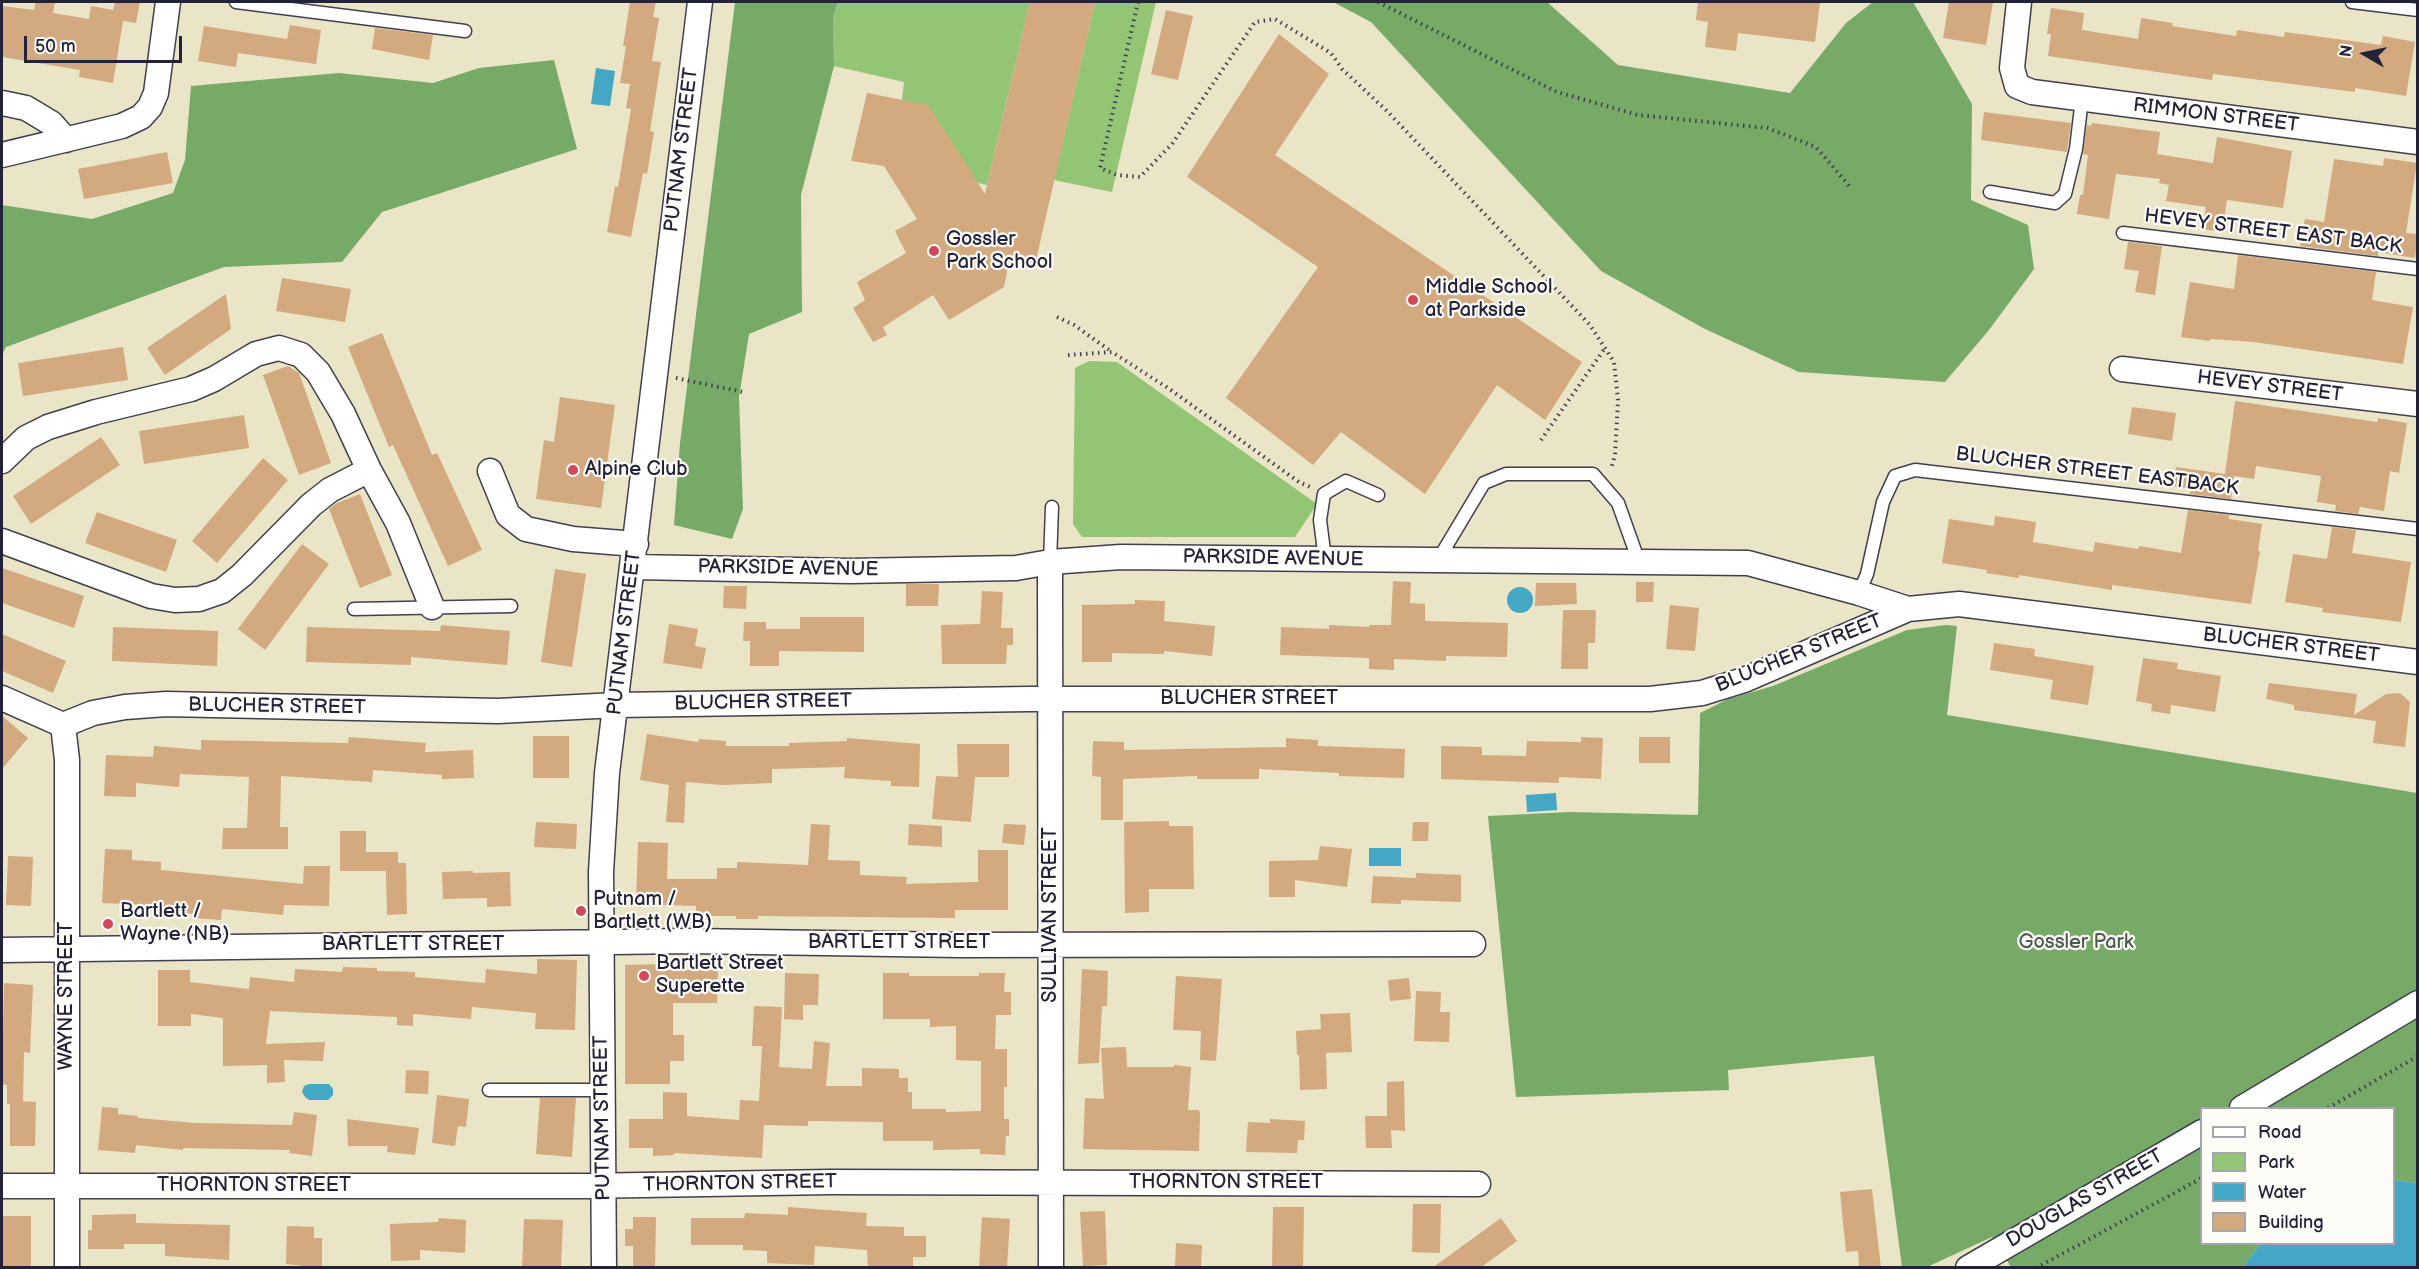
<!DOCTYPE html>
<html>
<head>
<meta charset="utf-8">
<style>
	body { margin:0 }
	#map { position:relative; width:2419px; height:1269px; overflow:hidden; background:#eae5c6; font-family:"Balsamiq Sans",sans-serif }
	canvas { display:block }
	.frame { position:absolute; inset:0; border:3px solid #22223b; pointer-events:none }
	.legend { position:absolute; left:2200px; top:1107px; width:195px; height:138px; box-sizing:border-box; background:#fdfcf7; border:2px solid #a5a5ac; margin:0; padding:8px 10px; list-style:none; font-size:18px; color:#22223b }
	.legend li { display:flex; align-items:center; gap:12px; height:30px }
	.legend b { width:30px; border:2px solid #a5a5ac }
	.north { position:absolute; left:2335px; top:24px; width:60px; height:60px; -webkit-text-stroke:4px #fdfcf7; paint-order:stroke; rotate:279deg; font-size:16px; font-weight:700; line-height:24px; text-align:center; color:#22223b }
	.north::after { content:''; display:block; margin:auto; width:21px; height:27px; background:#22223b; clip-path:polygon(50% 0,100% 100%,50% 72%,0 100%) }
	.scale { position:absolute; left:24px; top:36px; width:158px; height:27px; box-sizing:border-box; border:3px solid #22223b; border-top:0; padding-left:8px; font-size:18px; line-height:21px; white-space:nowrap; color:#22223b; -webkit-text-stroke:4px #fdfcf7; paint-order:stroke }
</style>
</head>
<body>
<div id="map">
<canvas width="2419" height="1269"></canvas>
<div class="frame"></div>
<ul class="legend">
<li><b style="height:8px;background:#fff"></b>Road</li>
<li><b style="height:16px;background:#93c575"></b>Park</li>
<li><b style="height:16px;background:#44a7c3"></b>Water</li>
<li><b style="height:16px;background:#d3a97f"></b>Building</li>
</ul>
<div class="north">N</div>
<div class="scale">50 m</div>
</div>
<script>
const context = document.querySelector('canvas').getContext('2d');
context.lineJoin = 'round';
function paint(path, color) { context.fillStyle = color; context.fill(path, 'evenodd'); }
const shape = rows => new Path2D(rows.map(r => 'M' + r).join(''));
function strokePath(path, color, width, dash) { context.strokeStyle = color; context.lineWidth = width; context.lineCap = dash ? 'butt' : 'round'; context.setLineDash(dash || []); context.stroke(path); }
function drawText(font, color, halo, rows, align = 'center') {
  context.font = font + ' "Balsamiq Sans",sans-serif'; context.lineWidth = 4.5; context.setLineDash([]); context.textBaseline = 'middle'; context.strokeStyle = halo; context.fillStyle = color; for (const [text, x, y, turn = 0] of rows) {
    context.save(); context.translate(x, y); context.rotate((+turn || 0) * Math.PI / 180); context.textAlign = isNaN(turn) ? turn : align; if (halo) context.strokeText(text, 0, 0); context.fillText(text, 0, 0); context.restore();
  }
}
paint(shape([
	[838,2,1030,2,987,185,978,183,902,100,904,82,834,66,833,17],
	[1095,2,1156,2,1112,192,1054,180],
	[1089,361,1117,362,1317,504,1295,537,1082,537,1073,524,1075,368]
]), '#93c575');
paint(shape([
	[735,2,838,2,833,17,834,66,801,195,802,312,749,334,739,397,743,509,732,539,674,525,680,443],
	[1333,2,1547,2,1618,65,1790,93,1846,23,1873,2,1913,2,1972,104,1971,200,2028,225,2034,269,1989,330,1945,382,1799,372,1705,329,1601,271,1371,22],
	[554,60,577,149,382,212,342,262,224,267,6,347,2,355,2,205,92,219,173,193,185,160,191,86,339,73,433,83,479,68],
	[1946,625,1957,626,1947,715,2417,793,2417,1183,2394,1180,2394,1108,2202,1108,2202,1244,2260,1244,2243,1267,2011,1267,1992,1237,1927,1267,1902,1267,1874,1056,1728,1070,1729,1090,1516,1097,1488,816,1569,812,1698,815,1700,713,1728,699,1773,686,1907,630]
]), '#76aa66');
paint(shape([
	[596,68,615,71,610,106,591,104],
	'1507 600a13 13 0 1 1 26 0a13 13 0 1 1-26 0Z',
	[1556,793,1557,810,1527,812,1526,795],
	[1369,848,1401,848,1401,866,1369,866],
	[309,1084,329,1084,333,1089,333,1095,328,1100,309,1100,305,1097,302,1092,304,1086],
	[2394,1180,2417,1183,2417,1267,2243,1267,2260,1244,2394,1244]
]), '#44a7c3');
paint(shape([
	[36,2,55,2,53,13,89,19,91,6,113,10,115,2,140,2,136,23,123,21,113,83,79,77,80,70,2,57,2,6,34,10],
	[630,2,656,2,653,17,659,18,652,61,661,62,650,131,654,132,647,174,643,173,631,237,607,232,615,186,618,187,631,109,626,108,630,84,620,83,626,46,623,46],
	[1030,2,1095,2,1034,269,1009,262,1004,287,949,320,933,295,883,327,887,335,873,342,853,308,865,300,857,282,906,253,895,231,917,219,884,166,851,161,867,93,928,105,985,194],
	[1698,2,1820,2,1815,42,1738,33,1736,51,1705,47,1708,22,1696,20],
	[1949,2,1993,2,1986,45,1943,38],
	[2051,8,2084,13,2082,30,2138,39,2141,18,2173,23,2172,26,2236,36,2237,30,2284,37,2285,32,2381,45,2383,36,2415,42,2406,96,2355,88,2355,92,2213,74,2212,80,2048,56,2051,34,2047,34],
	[1166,10,1193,16,1178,80,1151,74],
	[290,25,321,30,316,64,238,53,236,67,198,61,204,26,287,39],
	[375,28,433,35,429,60,372,49],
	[1279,34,1329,74,1275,155,1582,362,1545,420,1497,385,1425,494,1341,432,1313,465,1226,398,1318,267,1187,177],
	[1984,112,2071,123,2067,152,1981,140],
	[2092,123,2160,132,2157,154,2213,163,2217,137,2292,151,2283,208,2227,200,2222,232,2202,229,2206,207,2166,201,2169,185,2159,183,2160,179,2116,174,2109,219,2077,214,2080,195,2083,195,2088,155,2083,154,2087,125,2091,126],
	[167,152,173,183,84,199,78,169],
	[2384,158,2417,163,2406,233,2418,234,2415,258,2378,252,2378,256,2300,246,2305,219,2324,222,2334,159,2383,166],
	[2128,242,2162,246,2155,295,2135,292,2139,271,2124,269],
	[2238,255,2376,272,2372,300,2413,307,2403,364,2254,342,2210,339,2210,341,2181,337,2190,282,2234,289],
	[282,278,351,289,345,322,276,311],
	[226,294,231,329,165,375,147,348],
	[382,333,432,455,437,453,482,550,448,566,393,445,389,447,348,347],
	[123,347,128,380,23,396,18,363],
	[288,366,299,373,331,463,299,475,263,375],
	[560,397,615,405,601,508,536,499,544,440,554,442],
	[2235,401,2377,422,2378,418,2407,423,2399,473,2390,471,2384,511,2360,507,2358,514,2335,511,2336,505,2317,502,2321,476,2256,466,2254,479,2234,476,2231,499,2190,494,2191,489,2173,486,2176,467,2225,474],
	[2132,407,2176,413,2172,441,2128,434],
	[244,415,249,448,144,464,139,431],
	[101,437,120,465,31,524,13,496],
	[263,458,288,480,217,563,192,541],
	[360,494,392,575,360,588,329,509,337,503],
	[2188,510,2229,515,2229,519,2262,524,2258,551,2260,551,2251,604,2112,585,2112,590,2019,575,2019,578,1986,573,1987,570,1942,563,1949,519,1994,526,1995,516,2036,522,2033,542,2093,552,2095,542,2138,549,2139,546,2181,553],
	[97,512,177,540,166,572,85,543],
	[2332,527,2356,530,2352,553,2411,562,2401,622,2322,612,2323,608,2285,602,2293,554,2327,559],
	[302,544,329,564,265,650,238,629],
	[2,568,84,596,74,628,2,603],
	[555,569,586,574,572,667,541,662],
	[1393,581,1411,582,1410,603,1425,604,1425,621,1508,623,1507,657,1446,656,1446,661,1394,659,1394,670,1369,669,1369,658,1280,655,1281,627,1329,629,1329,625,1369,627,1369,625,1391,625],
	[1636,582,1654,582,1653,602,1636,602],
	[1536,583,1576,583,1577,604,1535,606],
	[906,584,939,584,938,606,906,606],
	[724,586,747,586,746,609,723,608],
	[982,591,1003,592,1001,628,1013,628,1013,645,1007,645,1006,664,942,664,941,625,980,624],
	[1135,600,1165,601,1164,621,1215,626,1212,656,1164,651,1164,654,1112,653,1112,662,1082,662,1082,605,1135,604],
	[1670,605,1699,608,1695,651,1666,649],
	[1563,610,1596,610,1595,643,1588,643,1588,669,1561,669],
	[800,617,864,617,864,652,779,651,779,666,750,666,750,641,743,641,744,622,766,622,766,629,800,629],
	[669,624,698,629,695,646,706,648,702,669,663,663],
	[441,625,510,631,507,665,411,657,411,665,306,662,307,627,440,631],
	[113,627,218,631,217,666,112,661],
	[2,634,66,661,53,693,2,671],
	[1994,643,2035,649,2034,656,2094,666,2088,705,2050,699,2053,680,1990,670],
	[2143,658,2178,663,2177,669,2221,676,2215,712,2171,705,2170,714,2151,711,2152,704,2136,701],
	[2269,683,2357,694,2354,715,2386,694,2400,693,2410,702,2405,747,2373,743,2376,721,2294,710,2294,705,2266,699],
	[2,716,28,738,2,769],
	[647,734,698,742,699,739,726,741,726,746,789,746,789,743,847,741,847,738,920,744,919,787,891,786,891,781,844,778,845,767,772,769,772,783,722,785,686,782,684,823,666,822,669,785,640,780],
	[533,736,569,736,569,778,533,778],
	[349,737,426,743,425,752,473,750,474,778,442,779,442,775,373,770,372,782,281,776,280,827,288,827,288,849,222,849,223,828,247,828,249,777,180,774,179,787,136,783,136,797,104,796,106,755,153,757,154,746,201,750,201,740,348,743],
	[1581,737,1603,738,1601,779,1559,777,1559,783,1441,779,1441,746,1482,747,1482,755,1526,756,1527,741,1581,742],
	[1639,737,1670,737,1670,763,1639,763],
	[1286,738,1318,740,1318,746,1405,749,1404,778,1339,776,1339,773,1259,769,1259,779,1197,779,1197,776,1123,779,1123,820,1101,820,1101,777,1092,776,1093,741,1124,742,1124,750,1286,747],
	[957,744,1009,744,1009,777,975,777,971,822,932,819,936,776,958,777],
	[1169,821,1169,826,1193,826,1194,889,1149,889,1149,912,1125,913,1124,822],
	[536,822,577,824,576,849,534,847],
	[1413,822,1429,822,1428,841,1412,841],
	[811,824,830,825,828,860,860,861,860,875,907,877,906,884,978,882,978,850,1008,850,1008,910,955,910,955,918,758,916,758,919,736,919,736,916,696,916,696,906,636,904,638,842,668,843,667,879,717,879,717,868,737,868,737,862,808,865],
	[909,824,942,826,942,847,908,845],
	[1004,824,1026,825,1024,845,1002,843],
	[340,831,366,831,366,852,398,852,398,863,406,863,407,914,387,915,386,871,340,871],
	[1320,846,1352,849,1347,887,1295,880,1295,897,1269,897,1269,861,1318,860],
	[105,849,132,850,132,860,161,862,161,870,303,884,304,866,330,866,329,906,284,905,283,915,222,909,221,920,194,918,195,914,146,911,146,905,102,903],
	[8,856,33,857,31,906,6,905],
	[473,871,473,873,510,872,511,906,487,907,487,898,443,899,442,872],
	[1416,873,1461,875,1461,902,1401,900,1401,904,1371,903,1373,876,1416,878],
	[537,959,577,960,575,1030,535,1029,536,1013,472,1007,471,1019,413,1014,413,1026,397,1025,397,1017,270,1011,266,1044,325,1042,323,1061,284,1060,285,1082,267,1083,267,1065,223,1066,223,1018,191,1014,191,1026,158,1026,158,970,190,970,190,982,249,989,250,977,294,982,295,969,342,972,343,967,377,968,377,971,415,972,415,977,485,983,486,969,537,974],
	[663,964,663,970,718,970,717,1003,673,1003,673,1035,684,1035,684,1061,670,1061,670,1084,625,1084,625,965],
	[1082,969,1108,971,1107,1006,1102,1006,1099,1063,1078,1064],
	[785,973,819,974,818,1005,803,1005,803,1020,784,1019],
	[883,973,909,973,909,976,979,976,979,973,1005,973,1004,992,1011,992,1011,1015,996,1015,995,1049,1007,1049,1007,1087,1004,1087,1004,1119,1009,1119,1009,1136,1006,1136,1005,1155,980,1154,980,1149,933,1150,933,1141,883,1141,883,1122,808,1121,808,1126,764,1125,762,1158,674,1153,674,1155,653,1156,653,1148,629,1148,629,1119,663,1119,663,1092,687,1093,687,1116,739,1120,740,1100,759,1101,762,1046,752,1046,754,1006,782,1007,779,1067,812,1069,814,1041,830,1043,826,1086,862,1086,862,1068,899,1069,899,1078,908,1078,908,1092,912,1092,912,1109,946,1109,946,1112,981,1111,981,1061,956,1060,956,1026,930,1027,930,1019,883,1019],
	[1176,976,1222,979,1216,1061,1200,1060,1201,1031,1173,1030],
	[1409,978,1411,999,1390,1001,1388,980],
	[4,983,33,985,30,1053,24,1052,23,1101,36,1102,35,1146,10,1146,10,1104,7,1104,7,1085,2,1084],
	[1416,991,1441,992,1440,1012,1450,1012,1449,1042,1414,1041],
	[1350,1013,1352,1052,1326,1053,1327,1089,1300,1090,1299,1055,1297,1055,1296,1031,1321,1029,1320,1014],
	[1126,1047,1127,1067,1174,1067,1174,1065,1191,1067,1188,1110,1199,1110,1200,1114,1199,1151,1083,1149,1085,1098,1104,1099,1101,1048],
	[406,1070,429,1071,428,1094,405,1093],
	[1404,1081,1405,1131,1391,1130,1392,1148,1366,1148,1365,1116,1387,1116,1387,1082],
	[437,1095,469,1099,466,1127,458,1126,455,1146,432,1143],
	[540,1098,576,1098,572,1157,536,1154],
	[102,1107,118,1108,118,1114,138,1116,138,1118,196,1123,292,1125,294,1112,317,1115,312,1156,289,1153,290,1150,183,1148,183,1150,136,1145,135,1153,98,1150],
	[347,1119,419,1128,415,1155,387,1152,388,1146,348,1146],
	[1270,1119,1305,1121,1304,1140,1298,1140,1297,1153,1246,1152,1248,1122,1270,1123],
	[1872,1189,1881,1268,1859,1268,1858,1251,1846,1252,1840,1192],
	[1413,1204,1441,1204,1440,1253,1412,1252],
	[788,1207,867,1213,866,1226,904,1227,904,1236,926,1236,926,1257,913,1257,913,1268,868,1268,867,1250,815,1246,814,1265,767,1263,767,1251,743,1250,743,1245,691,1245,691,1218,744,1218,745,1213,788,1215],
	[1273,1207,1304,1207,1303,1268,1272,1268],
	[1105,1211,1107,1265,1083,1266,1080,1212],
	[136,1214,136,1223,230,1225,229,1260,165,1256,165,1244,124,1244,124,1249,88,1249,88,1230,92,1230,92,1215],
	[2,1216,31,1216,31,1268,2,1268],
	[633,1217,656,1217,655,1266,633,1266,633,1246,625,1246,625,1229,633,1229],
	[982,1217,1010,1219,1007,1268,979,1268],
	[439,1218,466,1220,465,1253,420,1250,420,1260,391,1261,390,1224,438,1222],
	[1501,1218,1517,1241,1480,1268,1432,1268],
	[524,1219,563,1220,561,1268,522,1268],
	[287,1226,314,1227,314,1238,322,1238,322,1268,286,1264],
	[1176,1243,1202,1245,1201,1268,1175,1268]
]), '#d3a97f');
const lane = shape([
	[236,2,465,31],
	[2352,2,2418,10],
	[1990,192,2055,203,2065,194,2076,149,2082,99],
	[2123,233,2418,269],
	[1325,559,1320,520,1324,494,1346,481,1378,495],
	[1438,560,1484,483,1506,474,1593,474,1618,503,1639,562],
	[1050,562,1052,507],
	[1859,593,1867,574,1883,502,1895,476,1915,470,2418,529],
	[354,609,511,606],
	[489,1090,603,1090]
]);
const street = shape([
	[2019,2,2012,68,2017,86,2032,92,2418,142],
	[2,103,26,108,51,123,66,140],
	[2,155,122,126,141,117,150,107,156,93,168,2],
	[2122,369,2418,404],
	[2,461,26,438,48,427,96,412,191,389,214,379,256,354,279,348,301,355,318,372,343,414,369,470,398,523,432,607],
	[490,471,508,515,526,529,573,539,636,544],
	[2,541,151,596,175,600,199,599,222,591,242,575,311,505,330,490,369,470],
	[1050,562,1051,1268],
	[633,567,850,571,1016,568,1050,562,1121,557,1748,563,1859,593,1908,609],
	[2,698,63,725],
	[63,725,93,713,125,707,166,704,498,711,616,705,1029,699,1650,699,1702,693,1744,680,1908,609,1959,604,2418,662],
	[63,725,67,760,67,1268],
	[2,950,688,941,960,945,1473,944],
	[2242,1108,2418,1003],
	[2,1186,580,1186,831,1182,1478,1184],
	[604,1268,601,872,607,773,700,2],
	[1968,1268,2202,1132]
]);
strokePath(lane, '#403f50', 15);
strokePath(street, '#403f50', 27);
strokePath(shape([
	[1138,2,1100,168,1117,175,1140,177,1172,144,1255,22,1275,19,1331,53,1342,69,1387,111,1590,325,1614,362,1618,400,1615,455,1611,469],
	[1378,2,1557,92,1638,115,1767,128,1816,147,1851,188],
	[1057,317,1074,325,1112,352],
	[1068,355,1112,352,1168,388,1299,482,1310,487],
	[676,378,743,392],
	[1541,440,1605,348],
	[2328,1108,2418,1056],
	[2036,1268,2202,1178]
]), '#403f50', 4, [1.5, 4.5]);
strokePath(lane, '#fff', 12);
strokePath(street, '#fff', 24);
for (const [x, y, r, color] of [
	[934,251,6,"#d1495b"],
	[1413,300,6,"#d1495b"],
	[573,470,6,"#d1495b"],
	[581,911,6,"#d1495b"],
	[108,924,6,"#d1495b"],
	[644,976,6,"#d1495b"]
]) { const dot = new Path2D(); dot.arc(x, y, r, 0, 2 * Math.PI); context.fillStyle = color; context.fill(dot); strokePath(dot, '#fdfcf7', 2); }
drawText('20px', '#22223b', '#fdfcf7', [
	["RIMMON STREET",2216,116,7],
	["PUTNAM STREET",682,150,-83],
	["HEVEY STREET EAST BACK",2273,232,7],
	["HEVEY STREET",2270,387,7],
	["BLUCHER STREET EASTBACK",2097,472,7],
	["PARKSIDE AVENUE",1273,559,1],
	["PARKSIDE AVENUE",788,569,1],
	["PUTNAM STREET",625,633,-83],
	["BLUCHER STREET",2291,646,7],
	["BLUCHER STREET",1799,654,-22],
	["BLUCHER STREET",1249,699],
	["BLUCHER STREET",763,703,-1],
	["BLUCHER STREET",277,707,1],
	["SULLIVAN STREET",1051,915,-90],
	["BARTLETT STREET",899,943],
	["BARTLETT STREET",413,945],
	["WAYNE STREET",67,996,-90],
	["PUTNAM STREET",603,1118,-91],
	["THORNTON STREET",1226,1183],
	["THORNTON STREET",740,1184,-1],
	["THORNTON STREET",254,1186],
	["DOUGLAS STREET",2085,1199,-30]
]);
drawText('20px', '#22223b', '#fdfcf7', [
	["Gossler",946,240],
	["Park School",946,263],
	["Middle School",1425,288],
	["at Parkside",1425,311],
	["Alpine Club",585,470],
	["Putnam /",593,900],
	["Bartlett (WB)",593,923],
	["Bartlett /",120,912],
	["Wayne (NB)",120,935],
	["Bartlett Street",656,964],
	["Superette",656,987]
], 'left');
drawText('20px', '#4a5b4f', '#fdfcf7', [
	["Gossler Park",2076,943]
]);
</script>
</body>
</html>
